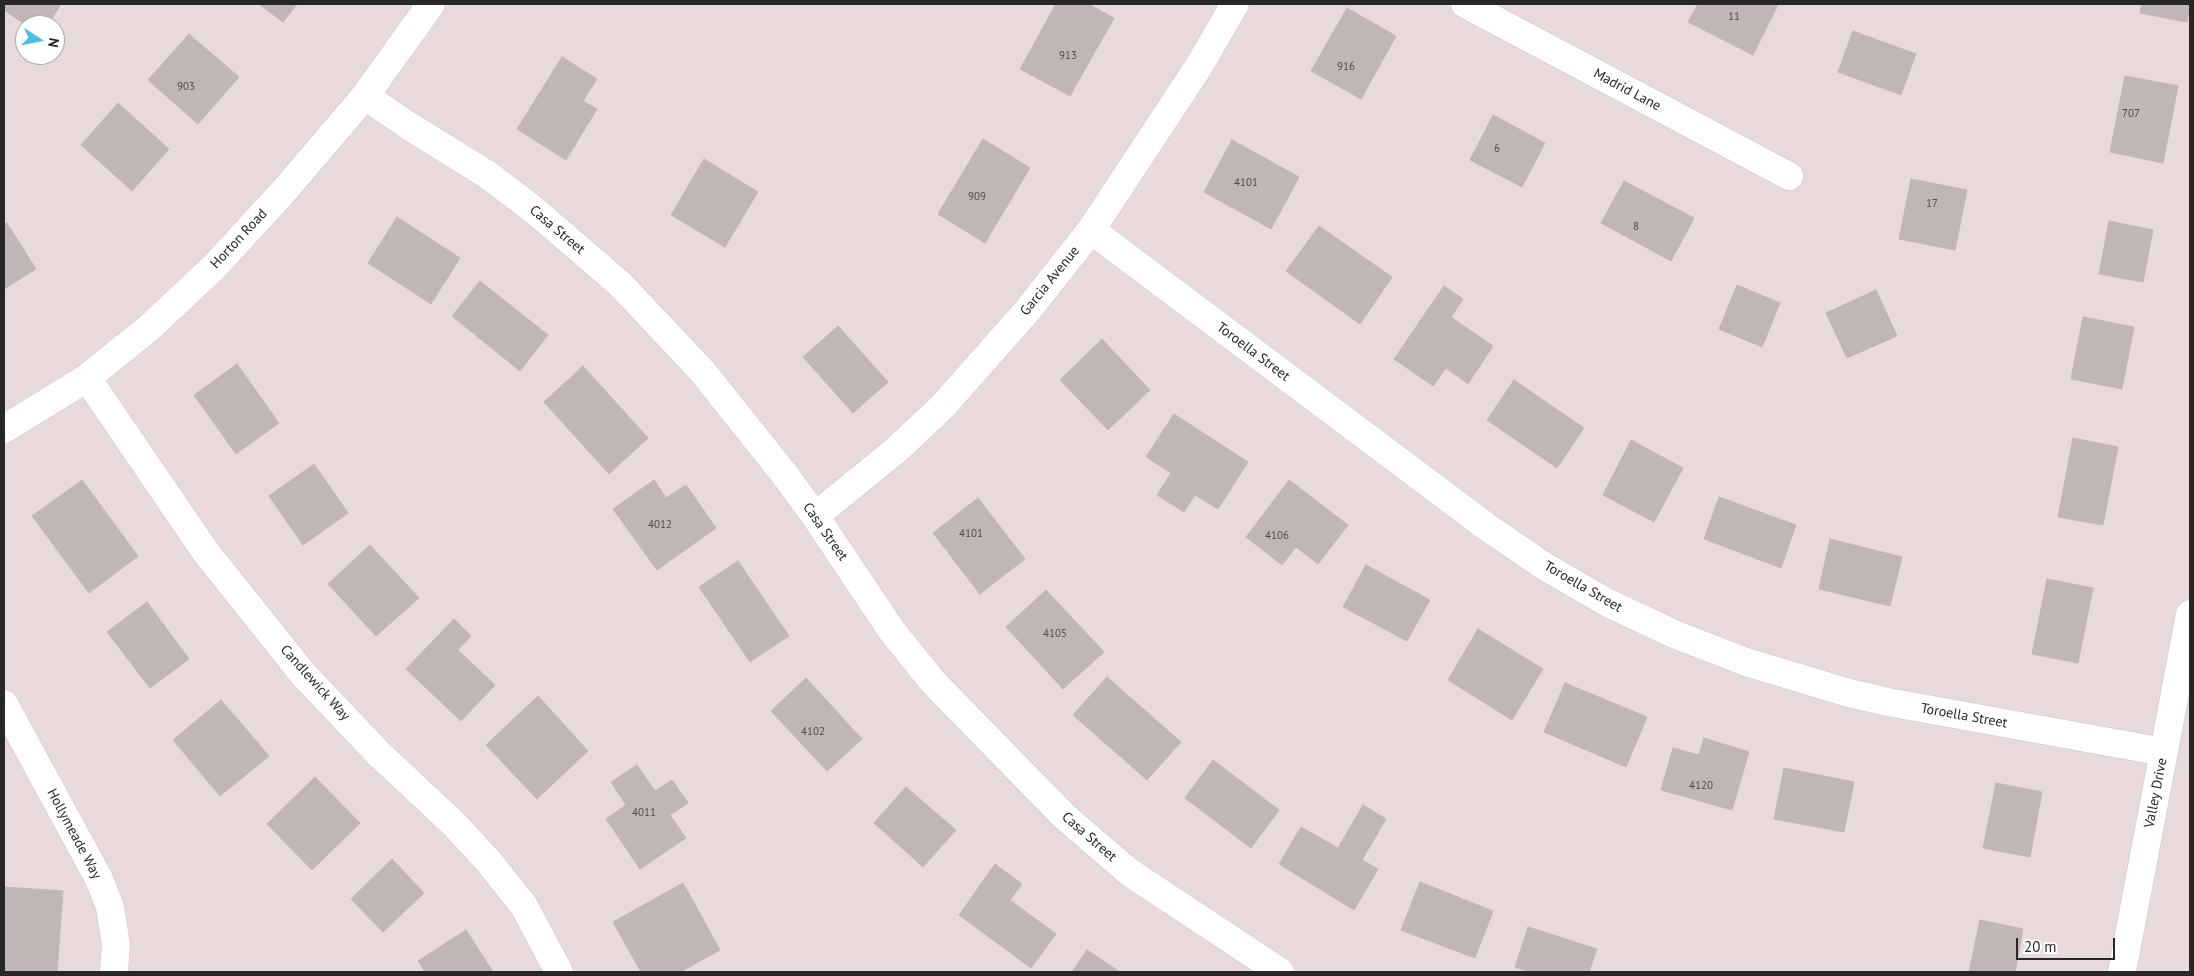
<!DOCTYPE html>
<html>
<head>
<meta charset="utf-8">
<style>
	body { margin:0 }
	#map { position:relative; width:2194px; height:976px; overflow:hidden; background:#e8dada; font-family:"PT Sans",sans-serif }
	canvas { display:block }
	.frame { position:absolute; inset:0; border:5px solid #272727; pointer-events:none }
	.north { position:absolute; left:15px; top:15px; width:50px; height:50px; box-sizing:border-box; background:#fff; border:1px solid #a9a9a9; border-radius:50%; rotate:101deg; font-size:14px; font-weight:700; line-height:20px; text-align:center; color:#272727 }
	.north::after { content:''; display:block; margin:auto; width:18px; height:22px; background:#4abfe5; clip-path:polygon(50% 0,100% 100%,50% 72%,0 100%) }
	.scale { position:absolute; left:2016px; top:938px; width:99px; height:22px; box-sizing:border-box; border:2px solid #272727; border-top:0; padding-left:6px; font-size:15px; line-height:18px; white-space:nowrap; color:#272727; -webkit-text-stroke:4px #fff; paint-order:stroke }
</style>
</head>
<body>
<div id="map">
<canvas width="2194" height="976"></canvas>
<div class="frame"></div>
<div class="north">N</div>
<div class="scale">20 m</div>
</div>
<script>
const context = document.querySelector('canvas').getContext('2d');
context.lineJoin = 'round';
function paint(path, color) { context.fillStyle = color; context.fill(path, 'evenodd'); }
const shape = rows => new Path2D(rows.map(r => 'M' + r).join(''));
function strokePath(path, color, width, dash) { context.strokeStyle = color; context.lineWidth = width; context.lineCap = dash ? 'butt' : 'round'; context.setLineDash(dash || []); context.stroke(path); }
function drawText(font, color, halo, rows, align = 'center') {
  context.font = font + ' "PT Sans",sans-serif'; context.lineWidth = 5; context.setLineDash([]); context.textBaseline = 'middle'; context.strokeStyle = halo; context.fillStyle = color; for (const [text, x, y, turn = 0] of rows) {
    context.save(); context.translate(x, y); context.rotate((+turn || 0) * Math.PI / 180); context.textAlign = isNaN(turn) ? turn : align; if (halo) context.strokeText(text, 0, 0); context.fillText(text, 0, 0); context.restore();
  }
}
const building = shape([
	[4,4,61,4,48,25,26,25,4,10,4,4],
	[259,4,297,4,283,22,259,4],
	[1056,4,1088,4,1114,18,1070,96,1020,69,1056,4],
	[1698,4,1775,4,1778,5,1753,55,1688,22,1698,4],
	[2142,4,2190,4,2187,22,2140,13,2142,4],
	[1347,8,1396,36,1361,99,1311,71,1347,8],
	[1853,31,1916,54,1901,95,1838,72,1853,31],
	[189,34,239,77,198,124,148,80,189,34],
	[562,57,597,79,583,101,597,109,566,160,517,129,562,57],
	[2125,76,2178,86,2163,163,2110,152,2125,76],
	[118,103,169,149,132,191,81,145,118,103],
	[1493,115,1545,143,1522,187,1470,160,1493,115],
	[983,139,1030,168,985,243,938,214,983,139],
	[1232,140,1299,177,1271,229,1204,192,1232,140],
	[704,159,758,192,725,247,671,215,704,159],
	[1911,179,1967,190,1955,250,1899,239,1911,179],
	[1624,181,1694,218,1671,261,1601,223,1624,181],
	[397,217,460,258,431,304,368,263,397,217],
	[2109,221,2153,230,2143,282,2099,274,2109,221],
	[7,223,36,269,4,289,4,225,7,223],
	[1319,226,1392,277,1360,324,1286,271,1319,226],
	[480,281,548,335,520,371,452,316,480,281],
	[1737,285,1780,303,1762,347,1719,329,1737,285],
	[1444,286,1463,299,1451,317,1493,346,1468,384,1446,368,1433,386,1394,359,1444,286],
	[1876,290,1897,336,1847,358,1826,313,1876,290],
	[2083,317,2134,327,2122,389,2071,379,2083,317],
	[838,326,888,382,853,413,803,357,838,326],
	[1102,339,1150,390,1108,430,1060,380,1102,339],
	[237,364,279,423,236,454,194,395,237,364],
	[583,366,648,438,609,474,544,402,583,366],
	[1514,380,1584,428,1557,468,1487,420,1514,380],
	[1174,414,1248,462,1218,509,1195,495,1184,512,1157,495,1171,473,1146,457,1174,414],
	[2073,438,2118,447,2103,525,2058,517,2073,438],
	[1631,440,1683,468,1654,522,1603,495,1631,440],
	[314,464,348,513,303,545,269,496,314,464],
	[82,480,138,556,89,593,32,516,82,480],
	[654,480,666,498,686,485,716,528,657,570,613,509,654,480],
	[1289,480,1348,525,1318,564,1296,547,1282,565,1246,537,1289,480],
	[1719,497,1796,525,1781,568,1704,539,1719,497],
	[978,498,1025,559,980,594,933,533,978,498],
	[1830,539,1902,557,1890,606,1819,589,1830,539],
	[370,545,419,598,376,636,328,584,370,545],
	[738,561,789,636,750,662,699,587,738,561],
	[1366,565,1430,600,1407,641,1343,607,1366,565],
	[2047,579,2093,588,2078,663,2032,654,2047,579],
	[1046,590,1104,652,1063,689,1006,627,1046,590],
	[147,602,189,659,150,688,107,632,147,602],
	[454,619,471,636,458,650,495,685,461,721,406,669,454,619],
	[1478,629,1543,669,1512,720,1448,680,1478,629],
	[1107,677,1181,742,1147,780,1073,715,1107,677],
	[806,678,862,739,827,771,771,711,806,678],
	[1565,683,1647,717,1626,767,1544,732,1565,683],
	[538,696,588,751,537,799,486,745,538,696],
	[221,700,269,756,220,796,173,740,221,700],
	[1704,738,1749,752,1732,810,1661,790,1673,748,1699,755,1704,738],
	[1213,760,1279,810,1251,848,1185,798,1213,760],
	[637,765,655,791,672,780,688,803,670,815,686,838,640,869,606,819,626,805,611,782,637,765],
	[1784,768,1854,782,1844,832,1774,819,1784,768],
	[315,777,360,823,312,870,267,824,315,777],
	[1996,783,2042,792,2030,857,1983,848,1996,783],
	[906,787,956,830,923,867,874,823,906,787],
	[1363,805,1386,819,1362,860,1378,869,1354,910,1279,864,1301,827,1338,848,1363,805],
	[392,859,424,893,383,932,351,899,392,859],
	[995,864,1022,884,1010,900,1056,934,1031,968,959,915,995,864],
	[1420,882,1493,911,1475,958,1401,930,1420,882],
	[683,883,720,950,680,972,641,972,613,922,683,883],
	[4,887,63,891,57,972,4,972,4,887],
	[1980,920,2023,929,2015,972,1969,972,1980,920],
	[1528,927,1597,949,1589,972,1530,972,1515,967,1528,927],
	[466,930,493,972,425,972,418,961,466,930],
	[1087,950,1120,972,1072,972,1087,950]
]);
paint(building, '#c0b6b5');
strokePath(building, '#c3b5b4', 1);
const street = shape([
	[1465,4,1789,176],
	[365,96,409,126,488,175,534,210,620,284,702,371,785,475,815,516,892,631,933,682,1064,816,1129,872,1280,972],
	[1091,230,1487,527,1544,566,1608,603,1674,634,1746,662,1849,693,1888,702,2164,752],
	[87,378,205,551,303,674,379,754,454,824,489,862,524,906,559,972],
	[815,516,895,451,942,407,1027,311,1091,230,1199,66,1235,4],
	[4,704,99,879,110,907,116,945,114,972],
	[2122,972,2190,614]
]);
const secondary = shape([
	[4,429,87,378,150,327,214,267,283,192,365,96,431,4]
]);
strokePath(street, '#bec9cc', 29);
strokePath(secondary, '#bec9cc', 29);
strokePath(street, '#fff', 28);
strokePath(secondary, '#fff', 28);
drawText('11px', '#4d4b4a', null, [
	["11",1734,17],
	["913",1068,56],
	["916",1346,67],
	["903",186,87],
	["707",2131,114],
	["6",1497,149],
	["4101",1246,183],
	["909",977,197],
	["17",1932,204],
	["8",1636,227],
	["4012",660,525],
	["4101",971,534],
	["4106",1277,536],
	["4105",1055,634],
	["4102",813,732],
	["4120",1701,786],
	["4011",644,813]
]);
drawText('14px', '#272727', '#fff', [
	["Madrid Lane",1627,90,28],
	["Casa Street",557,230,40],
	["Horton Road",239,239,-47],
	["Garcia Avenue",1050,281,-51],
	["Toroella Street",1253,352,37],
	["Casa Street",825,532,55],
	["Toroella Street",1583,587,30],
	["Candlewick Way",315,683,48],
	["Toroella Street",1964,716,10],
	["Valley Drive",2156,793,-79],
	["Hollymeade Way",74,834,62],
	["Casa Street",1089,837,41]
]);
</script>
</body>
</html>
